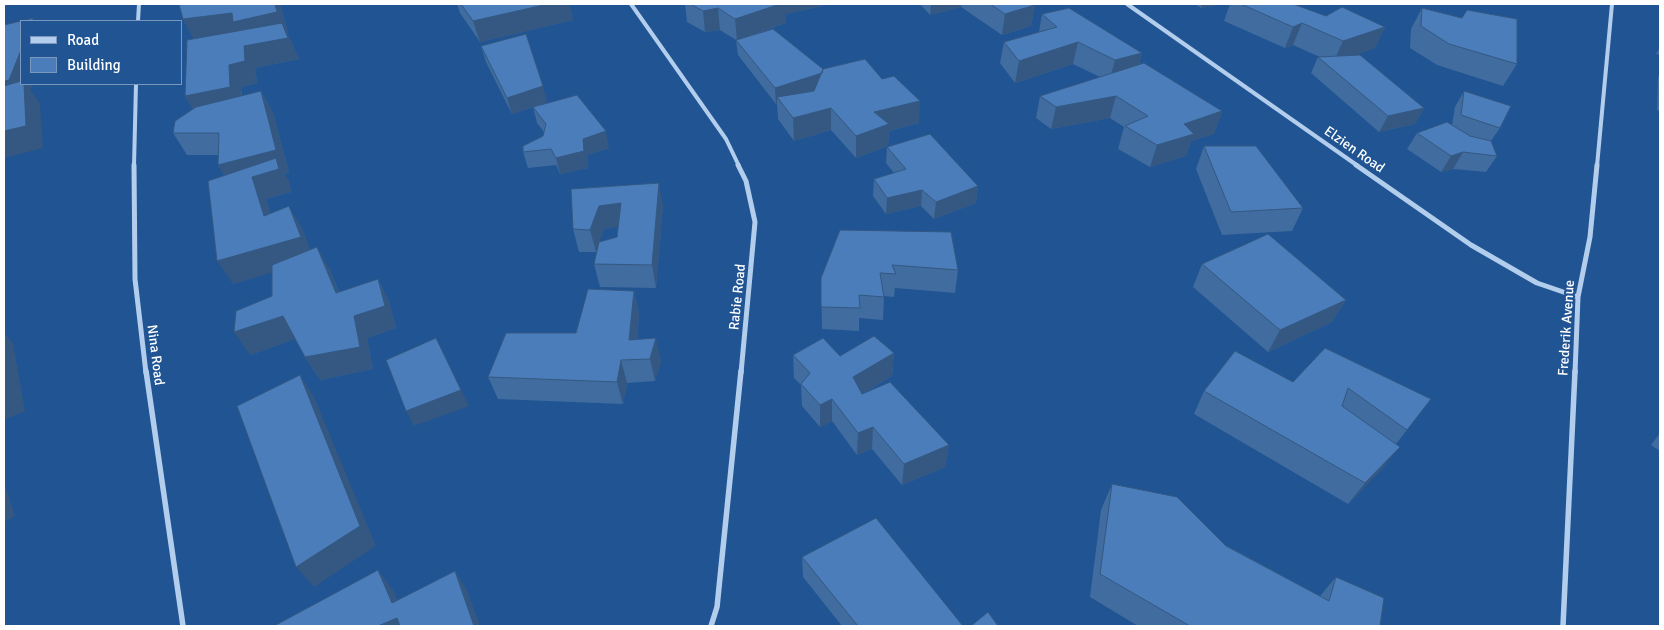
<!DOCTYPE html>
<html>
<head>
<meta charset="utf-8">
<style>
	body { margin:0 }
	#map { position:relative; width:1664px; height:630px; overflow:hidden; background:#215493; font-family:Signika,sans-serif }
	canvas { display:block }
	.frame { position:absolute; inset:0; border:5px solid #fff; pointer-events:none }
	.legend { position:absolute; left:20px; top:20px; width:162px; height:65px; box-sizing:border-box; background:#215493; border:1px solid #7a98be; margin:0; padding:6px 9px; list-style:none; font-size:15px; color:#fff }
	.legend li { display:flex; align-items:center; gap:10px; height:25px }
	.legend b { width:25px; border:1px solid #7a98be }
</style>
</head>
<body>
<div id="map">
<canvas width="1664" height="630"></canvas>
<div class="frame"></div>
<ul class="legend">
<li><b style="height:6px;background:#b3ceed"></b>Road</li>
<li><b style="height:14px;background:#4a7db9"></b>Building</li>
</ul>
</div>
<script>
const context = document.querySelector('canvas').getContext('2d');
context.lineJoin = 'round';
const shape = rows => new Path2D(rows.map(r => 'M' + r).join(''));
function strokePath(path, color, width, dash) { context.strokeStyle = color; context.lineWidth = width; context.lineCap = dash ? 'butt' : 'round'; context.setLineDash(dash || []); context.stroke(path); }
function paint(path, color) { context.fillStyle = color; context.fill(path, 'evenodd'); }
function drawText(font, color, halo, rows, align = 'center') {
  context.font = font + ' Signika,sans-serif'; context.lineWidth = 4.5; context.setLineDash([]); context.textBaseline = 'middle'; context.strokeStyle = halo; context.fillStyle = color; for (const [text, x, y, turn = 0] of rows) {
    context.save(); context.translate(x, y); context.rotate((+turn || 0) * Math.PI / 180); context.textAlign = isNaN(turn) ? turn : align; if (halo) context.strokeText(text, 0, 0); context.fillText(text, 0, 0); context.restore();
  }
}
strokePath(shape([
	[631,4,726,139,739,166],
	[1127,4,1358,166],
	[138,21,139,4],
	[134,166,136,84],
	[1597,166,1612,4]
]), '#b3ceed', 4);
strokePath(shape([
	[134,165,135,279,146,373],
	[738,165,746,181,755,222,741,373],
	[1356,165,1471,245,1537,283,1578,297],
	[1575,373,1578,297,1590,237,1597,165]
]), '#b3ceed', 5);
strokePath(shape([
	[146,371,183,626],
	[711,626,717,607,741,371],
	[1563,626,1575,371]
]), '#b3ceed', 5.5);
paint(shape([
	[179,4,280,4,288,33,287,33,299,59,255,68,257,83,241,87,242,96,261,91,273,113,289,172,284,174,289,181,291,192,266,199,270,213,302,228,310,250,330,270,339,292,378,279,389,302,396,328,367,338,373,369,320,380,305,357,295,339,250,355,272,296,272,272,233,284,225,176,218,165,218,155,187,155,173,133,193,109,185,96,194,39,183,19],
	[457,4,569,4,573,20,480,42,460,13],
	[685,4,822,4,822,6,786,14,786,23,753,35,823,69,919,123,889,131,888,146,856,158,831,130,794,141,778,119,777,104,776,104,738,55,736,40,720,30,705,32,687,22],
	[920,4,1033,4,1035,5,1031,26,1002,35,961,7,930,15],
	[1195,4,1221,4,1201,8],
	[1230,4,1293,4,1326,16,1385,27,1375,48,1355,55,1424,108,1415,124,1379,132,1311,73,1318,57,1320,57,1293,45,1285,48,1224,21],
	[1422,8,1517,64,1503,86,1437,65,1410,48,1411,29],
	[1042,14,1142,53,1139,65,1222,111,1214,134,1191,141,1186,156,1150,167,1118,149,1124,127,1110,118,1051,129,1036,118,1040,96,1100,77,1073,64,1015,83,1000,63,1004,42,1039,32],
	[481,46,547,102,537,106,609,148,587,155,588,168,560,174,556,165,528,168,523,152,543,136,544,132,537,123,533,107,512,114,486,62],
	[1660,47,1660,55,1656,54],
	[1660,75,1660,111,1657,110,1658,77],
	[1464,91,1500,128,1491,141,1497,156,1486,172,1453,169,1441,172,1407,149,1417,133,1452,125,1455,107],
	[1204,146,1303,208,1292,231,1222,235,1196,169],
	[887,147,978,186,976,203,934,219,921,206,886,214,873,196,874,179,894,173,886,163],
	[663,205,656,288,600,287,594,264,599,244,596,252,579,252,573,229],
	[618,226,617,237,599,242,604,229],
	[840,230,958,270,955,293,895,288,894,297,884,296,883,320,859,318,859,331,822,329,821,278],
	[1202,264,1346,300,1332,322,1268,352,1193,287],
	[634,291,639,314,637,340,661,361,655,381,627,383,623,404,498,399,488,377,576,333],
	[1325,348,1407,430,1396,444,1383,468,1348,504,1194,414,1204,391,1293,382],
	[894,353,892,376,862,394,949,445,945,467,902,485,872,449,857,455,832,421,820,427,802,406,801,385,794,378,793,355,840,356],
	[1660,433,1660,451,1651,445],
	[1112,484,1320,596,1336,577,1380,626,1138,626,1090,597,1101,510],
	[802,557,963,626,842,626,803,577]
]), '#406c9f');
paint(shape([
	[4,4,8,4,4,9],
	[275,4,280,4,288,33,287,33,299,59,255,68,257,83,241,87,242,109,198,118,185,96,195,41,183,19],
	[548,4,569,4,573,20,480,42,473,21],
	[780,4,822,4,822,6,786,14,786,23,737,40,735,19],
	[931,4,962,4,961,7,930,15],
	[1202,4,1221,4,1201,8],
	[1035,5,1031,26,1002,35,1005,14],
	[718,8,720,30,705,32,703,11],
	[1302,23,1293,45,1285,48,1293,27],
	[1385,27,1375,48,1333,63,1343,41],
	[1078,42,1073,64,1015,83,1019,61],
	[21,50,21,84,33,84,30,90,40,103,43,148,4,158,4,81],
	[1142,53,1136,75,1109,82,1115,60],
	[826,71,826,87,781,103,777,97,777,104,776,104,775,88],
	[543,86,547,102,512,114,507,98],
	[261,91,273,113,289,172,284,174,289,181,291,192,266,199,278,238,232,188,218,165],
	[1116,96,1110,118,1051,129,1056,107],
	[920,101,919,123,889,131,888,146,856,158,856,136,874,112],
	[831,108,831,130,794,141,793,118],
	[1424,108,1415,124,1379,132,1388,116],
	[1222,111,1214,134,1191,141,1186,156,1150,167,1157,145,1184,124],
	[606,131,609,148,587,155,588,168,560,174,556,158,583,139],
	[1463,152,1453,169,1441,172,1451,156],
	[659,183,663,205,656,288,652,265],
	[978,186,976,203,934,219,936,202],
	[922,190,921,206,886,214,887,198],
	[621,203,626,225,604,229,596,252,590,230,599,206],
	[289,206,302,228,314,260,233,284,217,261],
	[317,247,330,270,348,316,336,293],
	[378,279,389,302,396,328,367,338,373,369,320,380,305,357,354,316],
	[634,291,639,314,635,359,629,340],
	[1346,300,1332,322,1268,352,1280,330],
	[283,316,298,338,250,355,234,332],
	[4,333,13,343,25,411,4,420],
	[656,338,661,361,655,381,650,359],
	[894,353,892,376,853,399,853,377],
	[444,354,469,406,414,426,406,411],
	[621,360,627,383,623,404,617,382],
	[300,375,314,397,376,546,314,587,296,567],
	[832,399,832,421,820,427,820,405],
	[873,427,872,449,857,455,858,433],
	[949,445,945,467,902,485,904,464],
	[1400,447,1383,468,1348,504,1365,483],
	[4,482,15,516,4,522],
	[378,570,393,590,407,622,392,603],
	[455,571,467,590,480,626,474,626],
	[397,618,404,626,378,626]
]), '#345882');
const building = shape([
	[179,4,275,4,277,12,233,22,232,13,183,19,179,4],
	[461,4,548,4,473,21,461,4],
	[690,4,780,4,735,19,718,8,703,11,690,4],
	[990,4,1033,4,1035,5,1005,14,990,4],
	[1241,4,1293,4,1326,16,1342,7,1385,27,1343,41,1302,23,1293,27,1241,4],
	[1069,8,1142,53,1115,60,1078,42,1019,61,1004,42,1057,27,1042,14,1069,8],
	[1422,8,1462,18,1467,10,1517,19,1517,64,1449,44,1421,26,1422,8],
	[34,18,32,21,21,21,21,50,9,80,4,81,4,25,34,18],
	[282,23,288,38,244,46,245,61,229,65,230,87,185,96,187,40,282,23],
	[773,29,823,69,822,73,775,88,736,40,773,29],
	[526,34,543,86,507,98,481,46,526,34],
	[1360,55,1424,108,1388,116,1318,57,1360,55],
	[865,59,882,79,894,76,920,101,874,112,889,124,856,136,831,108,793,118,777,97,814,91,823,69,865,59],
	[1144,63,1222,111,1184,124,1194,134,1157,145,1125,126,1148,116,1116,96,1056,107,1040,96,1144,63],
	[21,81,21,84,24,84,26,126,4,131,4,86,21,81],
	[261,91,276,150,218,165,219,133,173,133,175,121,196,107,261,91],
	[1464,91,1511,106,1500,128,1461,115,1464,91],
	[577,95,606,131,583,139,584,151,556,158,551,149,523,152,523,146,543,136,546,124,533,107,577,95],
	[1447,122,1470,136,1491,141,1497,156,1463,152,1451,156,1417,133,1447,122],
	[930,134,978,186,936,202,922,190,887,198,874,179,906,169,887,147,930,134],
	[1204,146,1256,146,1303,208,1231,212,1204,146],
	[276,158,279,169,252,177,264,216,289,206,301,237,217,261,208,181,276,158],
	[659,183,652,265,594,264,599,242,617,237,621,203,599,206,590,230,573,229,571,189,659,183],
	[840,230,951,232,958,270,892,265,896,274,880,273,884,297,859,295,860,308,821,307,821,278,840,230],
	[1268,234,1346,300,1280,330,1202,264,1268,234],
	[317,247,336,293,378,279,385,306,354,316,360,347,305,357,283,316,234,332,236,311,272,296,272,265,317,247],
	[588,289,634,291,629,340,656,338,650,359,621,360,617,382,488,377,506,333,576,333,588,289],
	[874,336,894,353,853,377,862,394,890,382,949,445,904,464,873,427,858,433,832,399,820,405,801,384,810,373,793,355,823,338,840,356,874,336],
	[436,338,461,390,406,411,386,360,436,338],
	[1325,348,1431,399,1407,430,1348,388,1342,406,1400,447,1365,483,1204,391,1235,351,1293,382,1325,348],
	[300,375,360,526,296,567,237,406,300,375],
	[1112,484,1177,497,1226,546,1329,601,1336,577,1384,598,1380,626,1190,626,1100,574,1112,484],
	[876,518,963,626,858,626,802,557,876,518],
	[378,570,392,603,455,571,474,626,400,626,397,618,378,626,274,626,378,570],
	[988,612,998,626,971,626,988,612]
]);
paint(building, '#4a7db9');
strokePath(building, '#345882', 1);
drawText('14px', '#fff', '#215493', [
	["Elzien Road",1354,150,35],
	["Rabie Road",738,297,-84],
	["Frederik Avenue",1567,328,-86],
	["Nina Road",155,355,83]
]);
</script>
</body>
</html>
